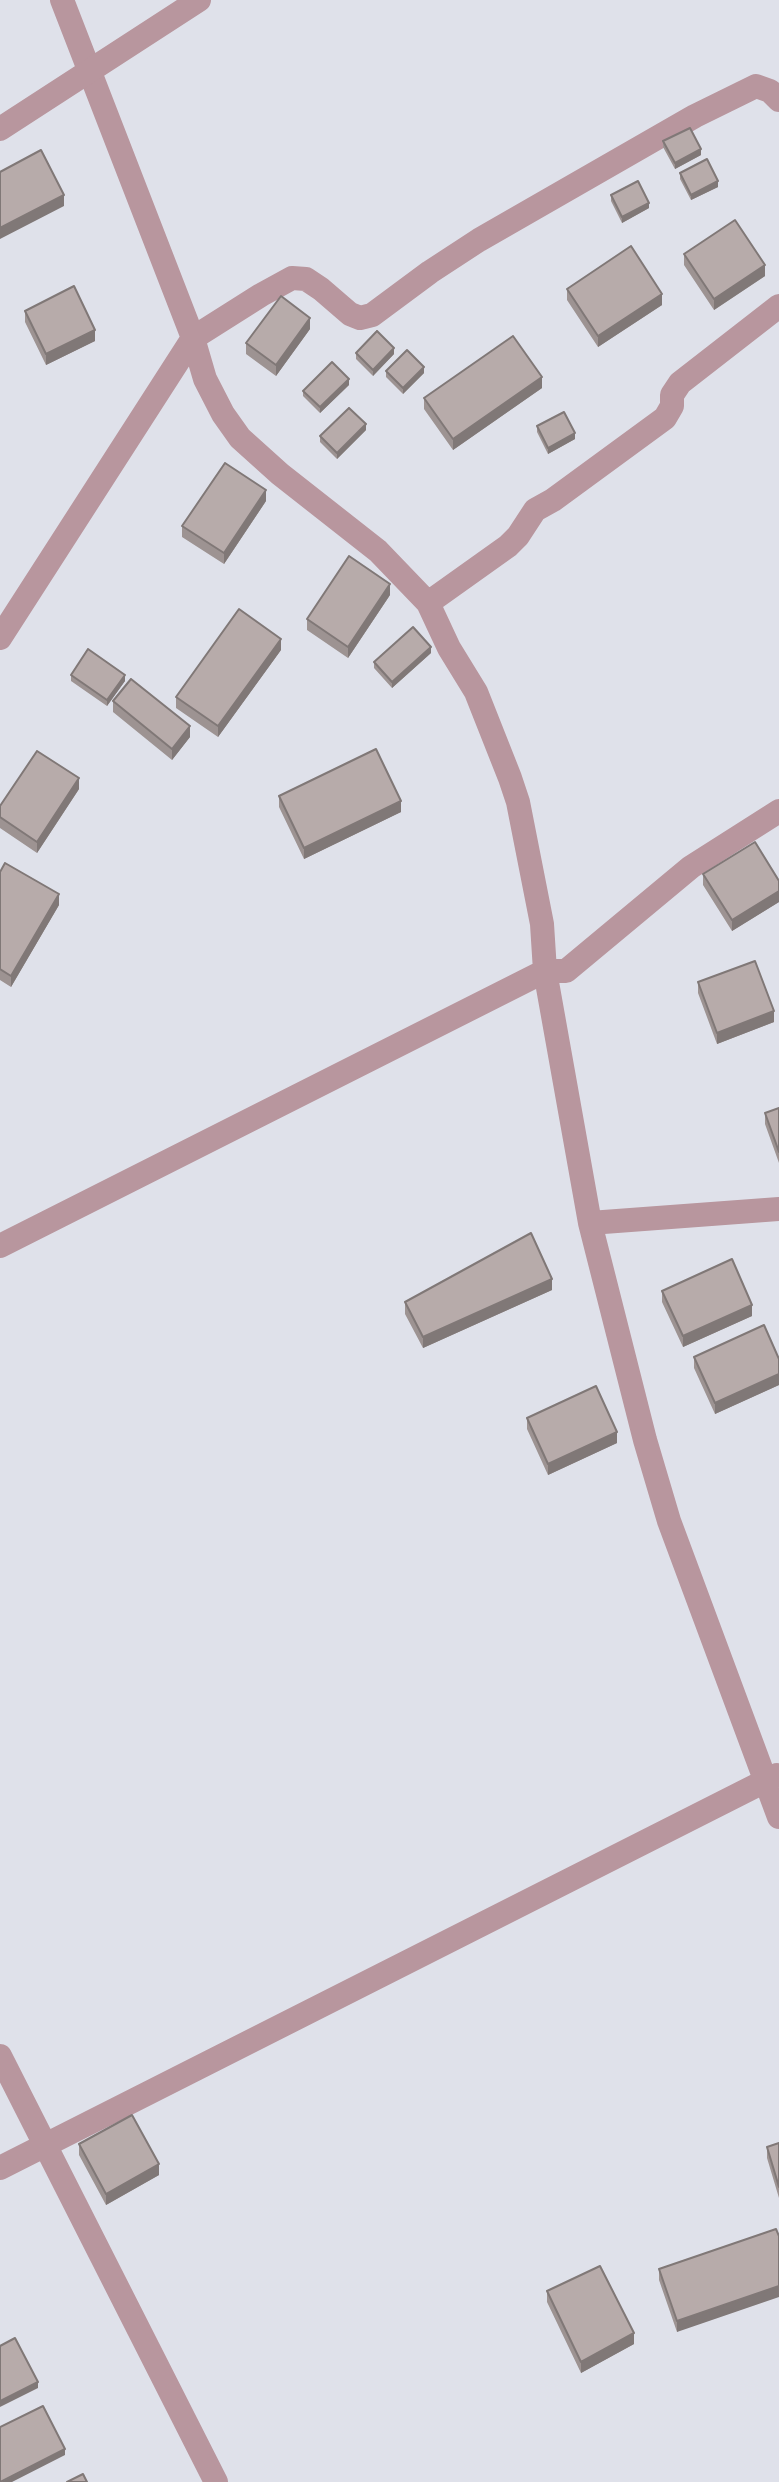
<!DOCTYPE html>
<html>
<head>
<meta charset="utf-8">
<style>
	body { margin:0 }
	canvas { display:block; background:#dfe1ea }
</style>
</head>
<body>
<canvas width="779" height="2482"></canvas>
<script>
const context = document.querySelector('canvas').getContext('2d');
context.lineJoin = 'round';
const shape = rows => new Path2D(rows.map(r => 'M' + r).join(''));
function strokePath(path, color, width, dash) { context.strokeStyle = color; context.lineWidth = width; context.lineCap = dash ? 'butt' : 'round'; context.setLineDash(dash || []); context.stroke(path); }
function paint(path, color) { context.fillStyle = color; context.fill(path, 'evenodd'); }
strokePath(shape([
	[62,0,193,338,205,379,223,414,240,438,280,474,378,551,428,603,449,648,476,692,510,778,518,802,542,924,545,971,590,1223,645,1440,669,1521,779,1817],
	[428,603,508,546,518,536,535,510,553,500,665,418,672,406,672,395,680,383,779,306],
	[0,638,193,338,261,295,292,278,306,279,321,289,350,314,360,318,372,315,430,272,479,240,695,116,756,86,770,91,779,100],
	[590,1223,779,1209],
	[0,1246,545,971,566,971,691,867,779,811],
	[0,2056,216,2482],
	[0,2168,777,1775]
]), '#b8969e', 24);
strokePath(shape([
	[0,129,199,0]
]), '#b8969e', 24);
paint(shape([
	[663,141,701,155,675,169,663,147],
	[680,173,718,187,691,200,680,179],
	[611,195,649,208,622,223,611,201],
	[684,254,765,276,714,310,684,265],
	[567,289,662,305,598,347,567,300],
	[25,311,95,341,46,365,25,322],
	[310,329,276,376,246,354,246,343],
	[356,353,394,354,373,376,356,359],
	[386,371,424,373,403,394,386,377],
	[349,385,320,413,303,396,303,391],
	[542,388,453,450,424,409,424,398],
	[537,426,575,439,548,454,537,432],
	[366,430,337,459,320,442,320,436],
	[266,501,224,564,182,537,182,526],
	[390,595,348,658,307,630,307,619],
	[281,650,218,737,176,708,176,697],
	[431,653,392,688,374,668,374,662],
	[71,675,125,681,107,706,71,681],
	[113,701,190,737,172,760,113,712],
	[79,789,37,853,0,828,0,806],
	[279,796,401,812,304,859,279,807],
	[0,872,59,905,11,987,0,980],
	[703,874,779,881,779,902,732,931,703,885],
	[698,982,774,1022,717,1044,698,993],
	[779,1108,779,1163,765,1124,765,1113],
	[552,1290,423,1348,405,1314,405,1302],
	[662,1291,752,1316,683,1347,662,1302],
	[694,1357,779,1359,779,1385,715,1414,694,1368],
	[527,1418,617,1443,548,1475,527,1429],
	[779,2143,779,2198,767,2158,767,2147],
	[79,2144,159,2175,106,2205,79,2155],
	[776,2229,677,2332,659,2280,659,2269],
	[547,2291,634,2344,581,2373,547,2302]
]), '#9d9392');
paint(shape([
	[701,149,701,155,675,169,675,163],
	[718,181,718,187,691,200,691,195],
	[64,195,64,206,0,239,0,228],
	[649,203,649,208,622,223,622,217],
	[765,265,765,276,714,310,714,299],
	[662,294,662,305,598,347,598,336],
	[310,318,310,329,276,376,276,365],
	[95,330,95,341,46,365,46,354],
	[394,348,394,354,373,376,373,370],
	[424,367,424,373,403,394,403,388],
	[542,377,542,388,453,450,453,439],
	[349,379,349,385,320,413,320,407],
	[366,424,366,430,337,459,337,453],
	[575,433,575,439,548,454,548,448],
	[266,490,266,501,224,564,224,553],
	[390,584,390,595,348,658,348,647],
	[281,639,281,650,218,737,218,726],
	[431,647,431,653,392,688,392,682],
	[125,675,125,681,107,706,107,700],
	[190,726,190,737,172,760,172,749],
	[79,778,79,789,37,853,37,842],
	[401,801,401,812,304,859,304,848],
	[779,891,779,902,732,931,732,920],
	[59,894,59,905,11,987,11,976],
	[774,1011,774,1022,717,1044,717,1033],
	[552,1279,552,1290,423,1348,423,1337],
	[752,1305,752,1316,683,1347,683,1336],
	[779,1374,779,1385,715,1414,715,1403],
	[617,1432,617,1443,548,1475,548,1464],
	[159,2164,159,2175,106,2205,106,2194],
	[779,2286,779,2297,677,2332,677,2321],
	[634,2333,634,2344,581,2373,581,2362],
	[38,2382,38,2388,0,2407,0,2401],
	[65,2449,65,2455,12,2482,1,2482]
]), '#807877');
const building = shape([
	[690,128,701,149,675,163,663,141,690,128],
	[41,150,64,195,0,228,0,172,41,150],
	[707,159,718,181,691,195,680,173,707,159],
	[638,181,649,203,622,217,611,195,638,181],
	[735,220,765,265,714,299,684,254,735,220],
	[631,246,662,294,598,336,567,289,631,246],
	[74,286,95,330,46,354,25,311,74,286],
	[281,296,310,318,276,365,246,343,281,296],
	[377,331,394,348,373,370,356,353,377,331],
	[513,336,542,377,453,439,424,398,513,336],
	[407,350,424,367,403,388,386,371,407,350],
	[332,362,349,379,320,407,303,391,332,362],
	[349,408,366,424,337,453,320,436,349,408],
	[564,412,575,433,548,448,537,426,564,412],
	[225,463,266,490,224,553,182,526,225,463],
	[349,556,390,584,348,647,307,619,349,556],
	[239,609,281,639,218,726,176,697,239,609],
	[413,627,431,647,392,682,374,662,413,627],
	[88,649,125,675,107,700,71,675,88,649],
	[131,679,190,726,172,749,113,701,131,679],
	[376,749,401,801,304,848,279,796,376,749],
	[37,751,79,778,37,842,0,817,0,806,37,751],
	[755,842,779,881,779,891,732,920,703,874,755,842],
	[5,863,59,894,11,976,0,969,0,872,5,863],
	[755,961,774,1011,717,1033,698,982,755,961],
	[779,1108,779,1152,765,1113,779,1108],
	[531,1233,552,1279,423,1337,405,1302,531,1233],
	[732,1259,752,1305,683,1336,662,1291,732,1259],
	[764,1325,779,1359,779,1374,715,1403,694,1357,764,1325],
	[596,1386,617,1432,548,1464,527,1418,596,1386],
	[132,2115,159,2164,106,2194,79,2144,132,2115],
	[779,2143,779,2187,767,2147,779,2143],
	[776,2229,779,2236,779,2286,677,2321,659,2269,776,2229],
	[600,2266,634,2333,581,2362,547,2291,600,2266],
	[15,2338,38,2382,0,2401,0,2346,15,2338],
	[43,2406,65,2449,0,2482,0,2427,43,2406],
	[83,2474,87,2482,67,2482,83,2474]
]);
paint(building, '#b7abaa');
strokePath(building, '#807877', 2);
</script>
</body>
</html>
